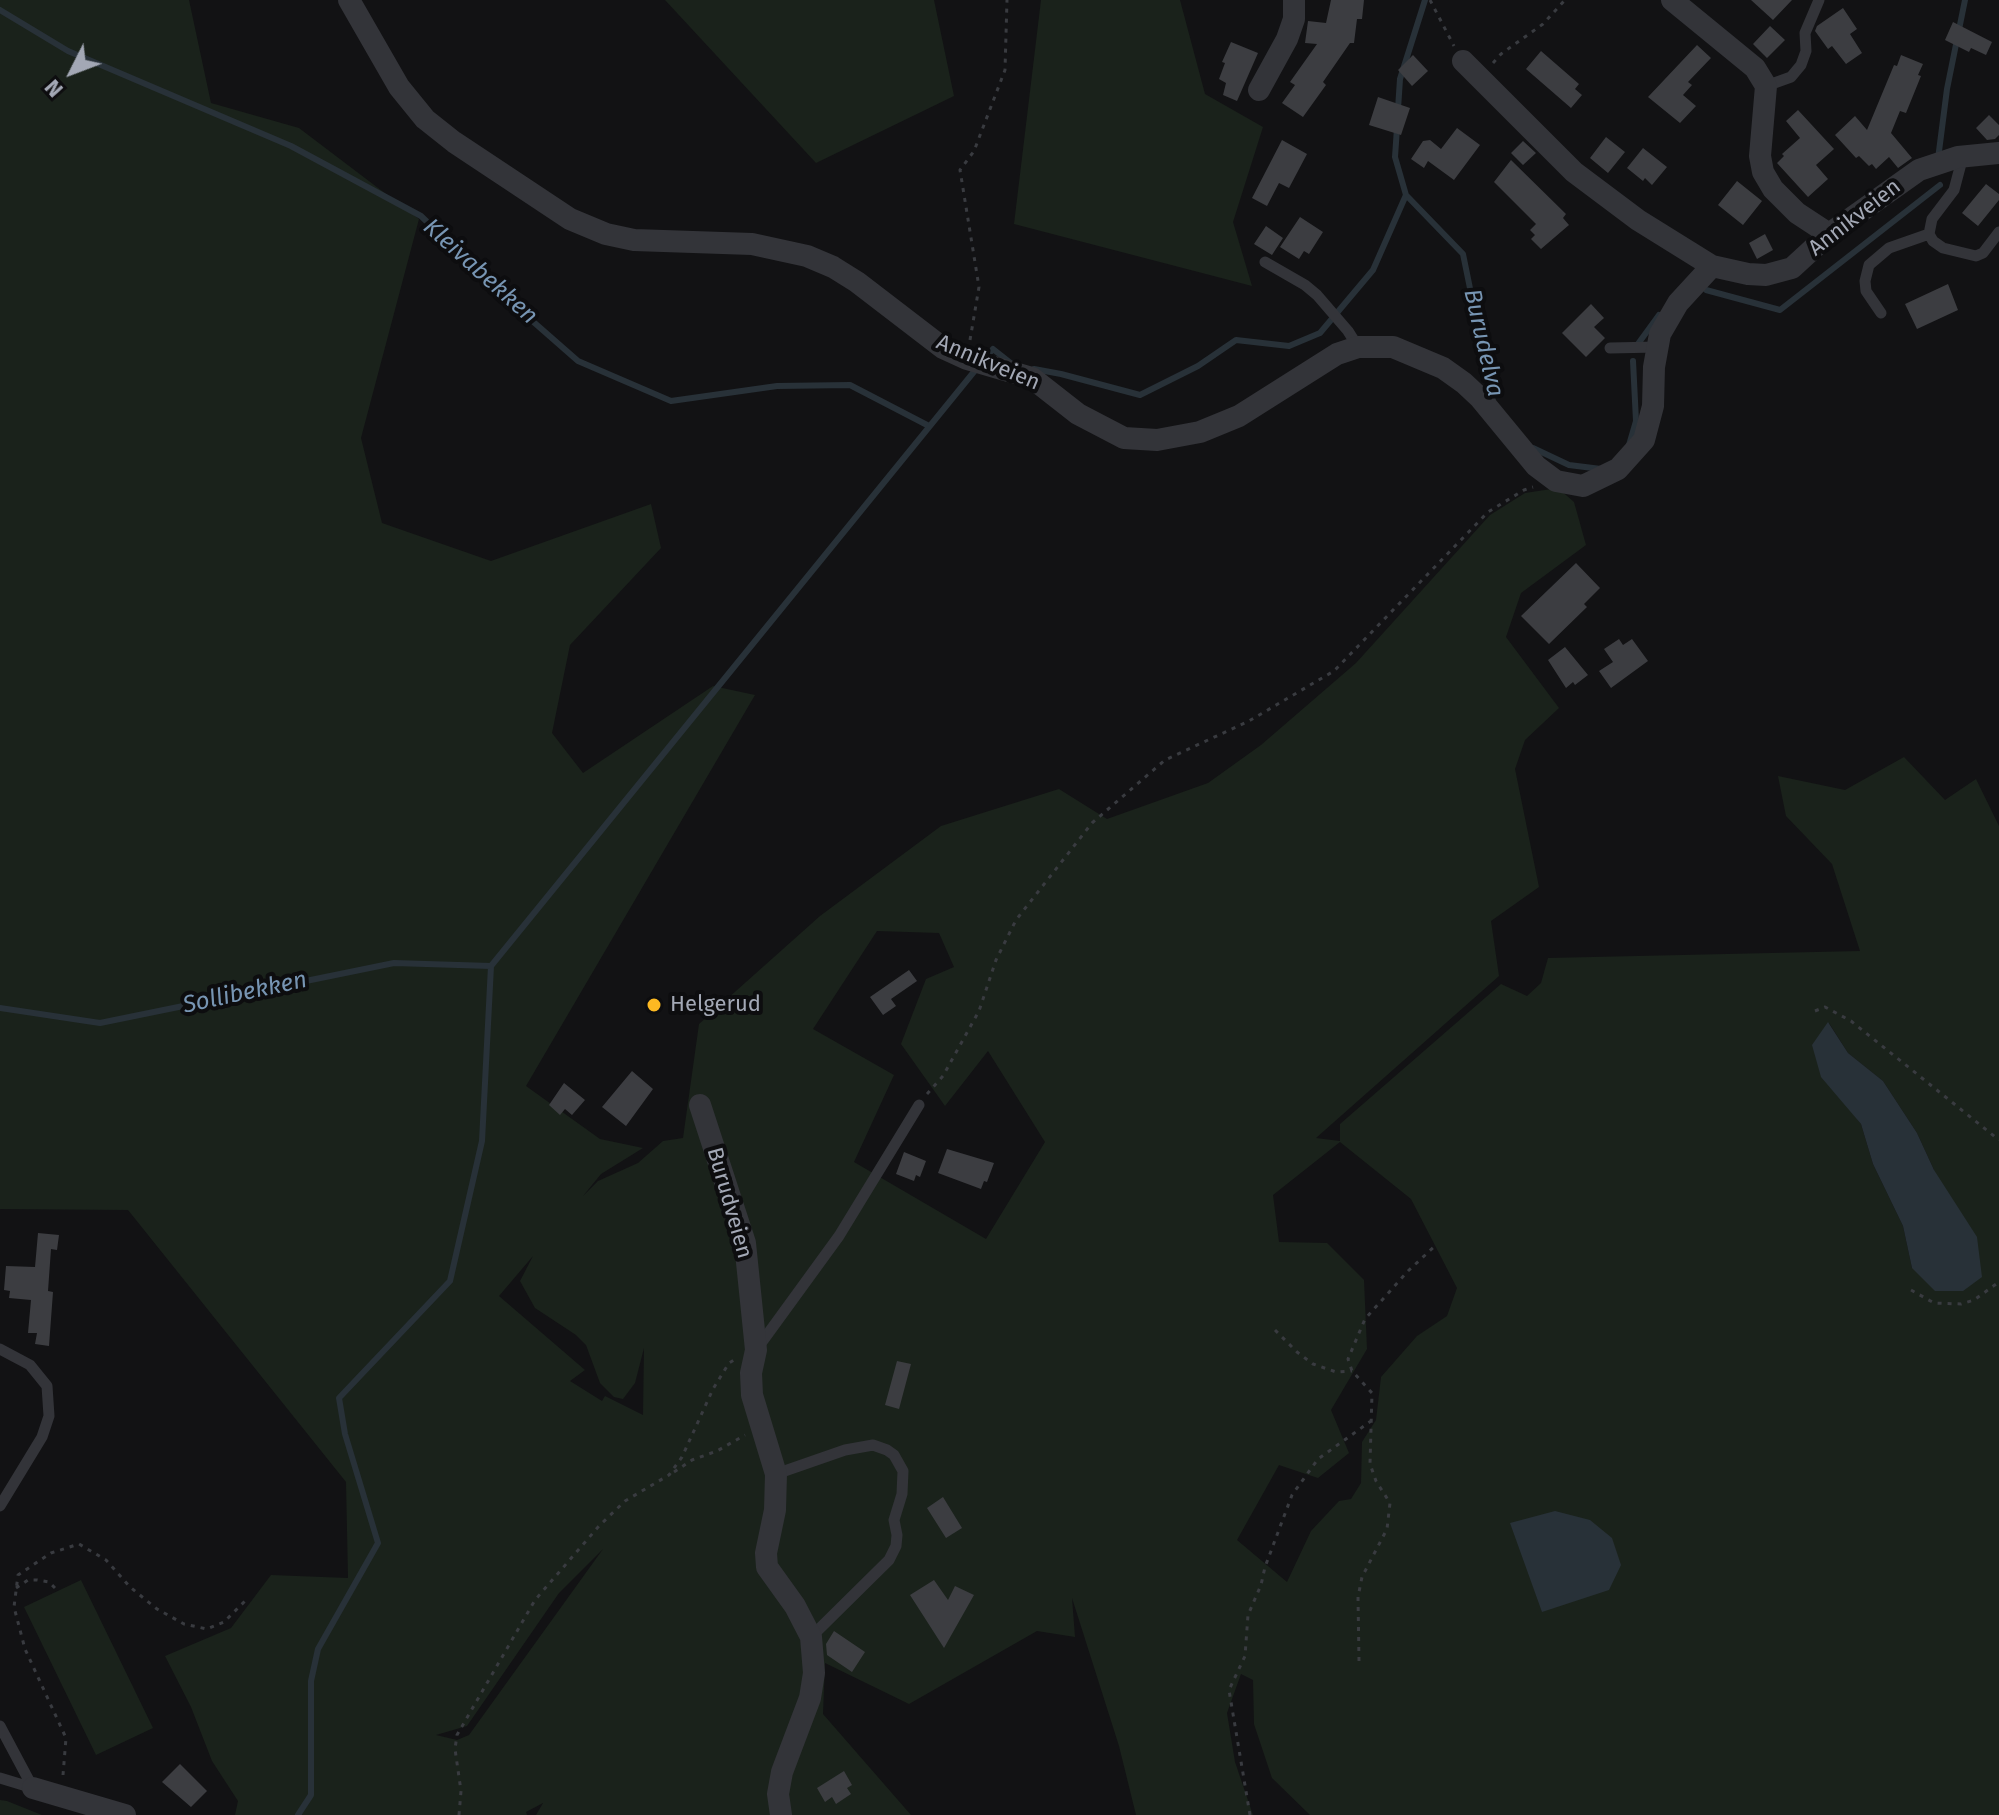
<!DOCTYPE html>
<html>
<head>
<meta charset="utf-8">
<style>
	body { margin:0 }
	#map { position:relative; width:1999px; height:1815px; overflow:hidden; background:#121214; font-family:"Fira Sans",sans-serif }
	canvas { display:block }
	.north { position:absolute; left:32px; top:32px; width:80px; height:80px; -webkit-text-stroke:6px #0d0d0f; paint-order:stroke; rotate:228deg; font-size:22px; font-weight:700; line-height:32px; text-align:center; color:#a3a8b5 }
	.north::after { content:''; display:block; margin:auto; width:28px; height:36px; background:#a3a8b5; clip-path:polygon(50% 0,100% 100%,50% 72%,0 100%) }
</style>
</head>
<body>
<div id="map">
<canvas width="1999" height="1815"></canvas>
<div class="north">N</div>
</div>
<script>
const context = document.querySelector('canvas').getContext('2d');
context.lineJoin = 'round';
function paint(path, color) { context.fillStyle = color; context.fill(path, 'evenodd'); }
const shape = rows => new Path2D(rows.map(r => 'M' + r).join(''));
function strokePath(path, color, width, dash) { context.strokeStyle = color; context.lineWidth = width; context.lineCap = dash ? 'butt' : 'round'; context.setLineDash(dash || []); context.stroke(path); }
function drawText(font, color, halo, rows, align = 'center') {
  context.font = font + ' "Fira Sans",sans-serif'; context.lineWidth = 8; context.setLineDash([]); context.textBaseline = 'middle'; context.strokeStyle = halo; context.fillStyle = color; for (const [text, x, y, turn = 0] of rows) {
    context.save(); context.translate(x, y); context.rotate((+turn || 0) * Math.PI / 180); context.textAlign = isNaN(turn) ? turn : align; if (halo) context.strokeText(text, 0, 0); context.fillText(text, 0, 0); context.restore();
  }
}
paint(shape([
	[0,0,189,0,211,103,299,128,419,219,361,438,382,523,491,561,651,504,661,548,570,645,552,733,583,773,713,686,755,695,526,1086,600,1139,643,1148,601,1174,583,1196,598,1181,638,1163,663,1141,683,1138,699,1024,820,916,941,826,1059,789,1107,819,1208,783,1261,745,1356,663,1490,515,1525,493,1558,488,1574,502,1586,545,1521,593,1506,637,1559,708,1525,740,1515,769,1539,887,1491,921,1499,976,1316,1138,1340,1141,1340,1124,1501,984,1527,996,1541,983,1548,958,1860,951,1832,864,1786,816,1778,776,1845,790,1904,757,1945,800,1976,779,1999,826,1999,1815,1310,1815,1272,1778,1254,1724,1253,1680,1241,1674,1227,1713,1235,1762,1253,1815,1136,1815,1119,1746,1072,1598,1075,1637,1037,1631,909,1704,825,1663,823,1714,911,1815,536,1815,543,1803,526,1812,527,1815,235,1815,238,1801,212,1761,191,1707,165,1656,231,1628,271,1575,348,1578,346,1482,128,1210,0,1209],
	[877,931,939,933,954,967,926,979,901,1044,945,1106,988,1051,1045,1142,986,1239,854,1162,894,1075,813,1029],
	[1829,1023,1848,1053,1883,1081,1917,1133,1934,1170,1912,1268,1903,1226,1873,1164,1861,1124,1847,1106],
	[1340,1142,1411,1199,1457,1288,1447,1316,1417,1336,1381,1377,1376,1420,1362,1442,1361,1483,1351,1499,1339,1501,1311,1531,1287,1582,1237,1540,1279,1465,1318,1478,1349,1453,1331,1410,1367,1349,1364,1280,1327,1243,1279,1242,1273,1195],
	[533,1256,520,1281,535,1308,576,1335,586,1345,600,1383,614,1397,623,1399,635,1383,644,1348,643,1415,605,1396,602,1401,570,1381,585,1370,499,1296],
	[603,1549,469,1735,457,1740,436,1735,467,1726,559,1593],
	[665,0,934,0,954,96,816,163],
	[1041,0,1180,0,1205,94,1263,127,1233,222,1252,286,1014,224],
	[81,1580,153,1728,96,1755,24,1607],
	[0,1800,7,1801,42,1815,0,1815]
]), '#1a221b');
paint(shape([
	[1828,1022,1848,1053,1883,1081,1917,1133,1934,1170,1977,1237,1982,1277,1963,1291,1935,1291,1912,1268,1903,1226,1873,1164,1861,1124,1821,1077,1812,1045],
	[1555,1511,1590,1520,1612,1538,1621,1565,1609,1590,1542,1612,1510,1523]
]), '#283138');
strokePath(shape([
	[0,10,68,51,291,146,421,216,505,297,578,361,671,401,777,386,850,385,929,426],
	[1398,109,1400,79,1425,0],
	[1938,159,1947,89,1965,0],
	[1406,195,1463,254,1493,401],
	[1706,290,1780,310,1940,185],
	[1635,348,1659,315],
	[984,359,993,349,1012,364],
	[1034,369,1061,374,1140,395,1198,366,1236,340,1289,346,1320,333,1373,270,1406,195,1395,157,1397,128],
	[1629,445,1636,421,1633,361],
	[1533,448,1569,465,1601,469],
	[0,1008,100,1023,394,963,491,966],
	[298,1815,311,1795,311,1681,318,1649,378,1543,345,1434,339,1398,450,1281,482,1141,491,966,977,368]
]), '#283138', 6);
paint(shape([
	[1331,0,1364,0,1362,19,1357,19,1354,43,1350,43,1323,82,1326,85,1303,117,1282,103,1295,85,1290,82,1317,44,1305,43,1308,21,1326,23],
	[1751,0,1792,0,1773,20],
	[1843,8,1857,29,1850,34,1862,53,1846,64,1832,46,1828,49,1815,31,1817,26],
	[1953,22,1992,42,1986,55,1971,48,1969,52,1945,40],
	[1770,26,1785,40,1767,58,1753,44],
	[1231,42,1258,53,1237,101,1223,95,1226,83,1219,79,1225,63,1222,62],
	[1697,45,1711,58,1688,82,1692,85,1683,95,1696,106,1680,123,1648,97],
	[1541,51,1579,84,1575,89,1582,95,1571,108,1526,69],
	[1413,55,1428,71,1412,86,1398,70],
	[1901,55,1923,64,1918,75,1921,76,1906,113,1900,111,1891,133,1912,158,1898,168,1889,157,1876,169,1872,164,1869,166,1859,156,1856,158,1835,135,1855,116,1867,130,1894,65,1897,66],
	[1378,97,1410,108,1401,135,1369,125],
	[1798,110,1834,149,1816,165,1828,179,1808,197,1777,163,1784,156,1782,154,1800,138,1786,121],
	[1989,115,1999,125,1999,135,1995,139,1987,140,1976,128],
	[1457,128,1480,145,1454,180,1428,161,1424,168,1411,159,1423,141,1430,140,1441,149],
	[1606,137,1625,152,1608,173,1590,158],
	[1282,140,1307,154,1289,188,1279,183,1267,206,1252,198],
	[1523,141,1536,153,1523,165,1511,153],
	[1643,148,1667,167,1652,185,1645,178,1643,181,1627,168],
	[1511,160,1566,214,1563,218,1569,225,1541,249,1531,239,1535,235,1530,230,1536,224,1494,182],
	[1737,181,1762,201,1743,225,1718,205],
	[1986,184,1999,194,1999,200,1978,226,1962,213],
	[1300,217,1323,232,1309,254,1304,251,1299,259,1280,247],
	[1266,226,1283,238,1272,255,1254,244],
	[1765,234,1773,250,1757,259,1749,243],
	[1948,284,1958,310,1917,329,1905,304],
	[1591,304,1604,318,1594,327,1605,338,1586,357,1562,333],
	[1576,563,1600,588,1584,604,1587,607,1549,644,1521,616],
	[1619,639,1623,645,1632,639,1648,661,1611,688,1599,671,1613,662,1604,649],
	[1565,647,1588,675,1575,685,1573,682,1566,688,1548,660],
	[909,970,917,981,891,999,896,1006,883,1015,870,997],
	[632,1071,653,1089,626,1126,602,1107],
	[564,1083,585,1100,572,1115,565,1109,560,1115,549,1105],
	[947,1149,994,1163,987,1182,984,1181,981,1189,938,1173],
	[904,1152,926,1161,920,1177,916,1175,914,1181,896,1174],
	[38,1233,59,1235,57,1250,51,1249,48,1291,53,1292,49,1346,35,1344,37,1333,28,1333,31,1300,9,1298,10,1291,4,1290,6,1266,35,1267],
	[897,1361,911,1364,899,1409,885,1405],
	[943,1497,962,1528,946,1538,927,1508],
	[934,1580,948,1600,955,1586,974,1595,944,1648,910,1595],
	[834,1631,865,1652,852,1672,827,1655,826,1644],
	[180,1764,207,1791,191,1807,162,1782],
	[844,1771,852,1785,847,1788,851,1794,836,1804,832,1797,825,1802,817,1788]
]), '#3c3d41');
strokePath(shape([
	[1430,0,1454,46],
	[1493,63,1501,54,1543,24,1565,0],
	[970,340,979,287,960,170,974,151,1005,70,1007,0],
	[1815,1011,1825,1007,1851,1021,1999,1140],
	[927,1094,943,1076,979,1011,996,960,1016,920,1092,823,1165,760,1249,721,1334,671,1488,512,1524,490,1533,487],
	[1911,1290,1934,1303,1961,1304,1974,1300,1999,1282],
	[1275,1330,1297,1352,1313,1364,1336,1372,1352,1371],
	[674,1472,692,1460,717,1451,745,1435],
	[16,1588,28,1580,37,1580,49,1582,58,1591],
	[1359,1661,1358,1597,1362,1577,1387,1529,1390,1503,1376,1481,1370,1464,1372,1393,1352,1371,1348,1359,1365,1319,1408,1271,1436,1245],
	[63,1775,66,1738,25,1649,14,1607,18,1575,51,1553,79,1544,106,1560,130,1587,157,1609,184,1624,207,1629,224,1622,247,1599],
	[459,1815,461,1791,455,1749,457,1735,535,1600,599,1526,625,1501,669,1475,682,1457,713,1389,729,1363,734,1360],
	[1250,1815,1229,1690,1245,1656,1248,1615,1261,1585,1265,1567,1292,1495,1318,1459,1371,1421]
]), '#393b40', 3, [4, 6]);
strokePath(shape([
	[1766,86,1791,77,1801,65,1806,51,1805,33,1819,0],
	[1963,156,1954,190,1932,219,1929,234,1933,241,1943,248,1976,256,1983,253,1999,232],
	[1265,262,1305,285,1317,295,1348,331,1358,347],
	[1881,313,1866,291,1865,281,1869,265,1889,248,1929,234],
	[1610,348,1657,347],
	[759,1346,839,1236,919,1105],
	[0,1349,30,1365,47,1386,49,1416,42,1437,0,1506],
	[776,1474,845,1450,873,1445,887,1450,894,1455,903,1471,902,1494,894,1520,897,1535,896,1546,889,1560,811,1637],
	[0,1726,33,1788],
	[0,1778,33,1788]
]), '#333439', 11);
strokePath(shape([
	[349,0,399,87,425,119,454,142,570,219,606,234,634,240,752,244,807,256,833,267,857,282,943,348,967,359,1032,378,1078,414,1124,438,1157,440,1200,432,1239,416,1337,354,1358,347,1393,347,1443,368,1464,383,1480,398,1536,466,1556,481,1583,486,1618,469,1644,440,1653,406,1654,367,1660,334,1678,303,1712,266],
	[1672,0,1755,68,1766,86,1760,156,1763,172,1773,189,1797,213,1829,234],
	[1463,61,1574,172,1638,220,1712,266,1748,274,1766,275,1792,268,1829,234,1919,170,1958,157,1999,153],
	[1259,90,1287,39,1294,19,1294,0],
	[700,1105,745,1243,756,1350,751,1373,752,1395,776,1474,775,1510,766,1553,767,1567,795,1606,811,1637,814,1673,810,1698,782,1772,778,1794,781,1815],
	[33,1788,125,1815]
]), '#333439', 22);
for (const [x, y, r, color] of [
	[654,1005,8,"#fdb922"]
]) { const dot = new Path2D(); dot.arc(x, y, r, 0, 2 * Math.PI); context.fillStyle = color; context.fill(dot); strokePath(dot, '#0d0d0f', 3); }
drawText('22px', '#a3a8b5', '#0d0d0f', [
	["Annikveien",1855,218,-38],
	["Annikveien",988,363,23],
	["Burudveien",729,1203,74]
]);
drawText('22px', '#a3a8b5', '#0d0d0f', [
	["Helgerud",670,1005]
], 'left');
drawText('italic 24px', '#7795b3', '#0d0d0f', [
	["Kleivabekken",480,272,42],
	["Burudelva",1483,343,77],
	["Sollibekken",245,993,-12]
]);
</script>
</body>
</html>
